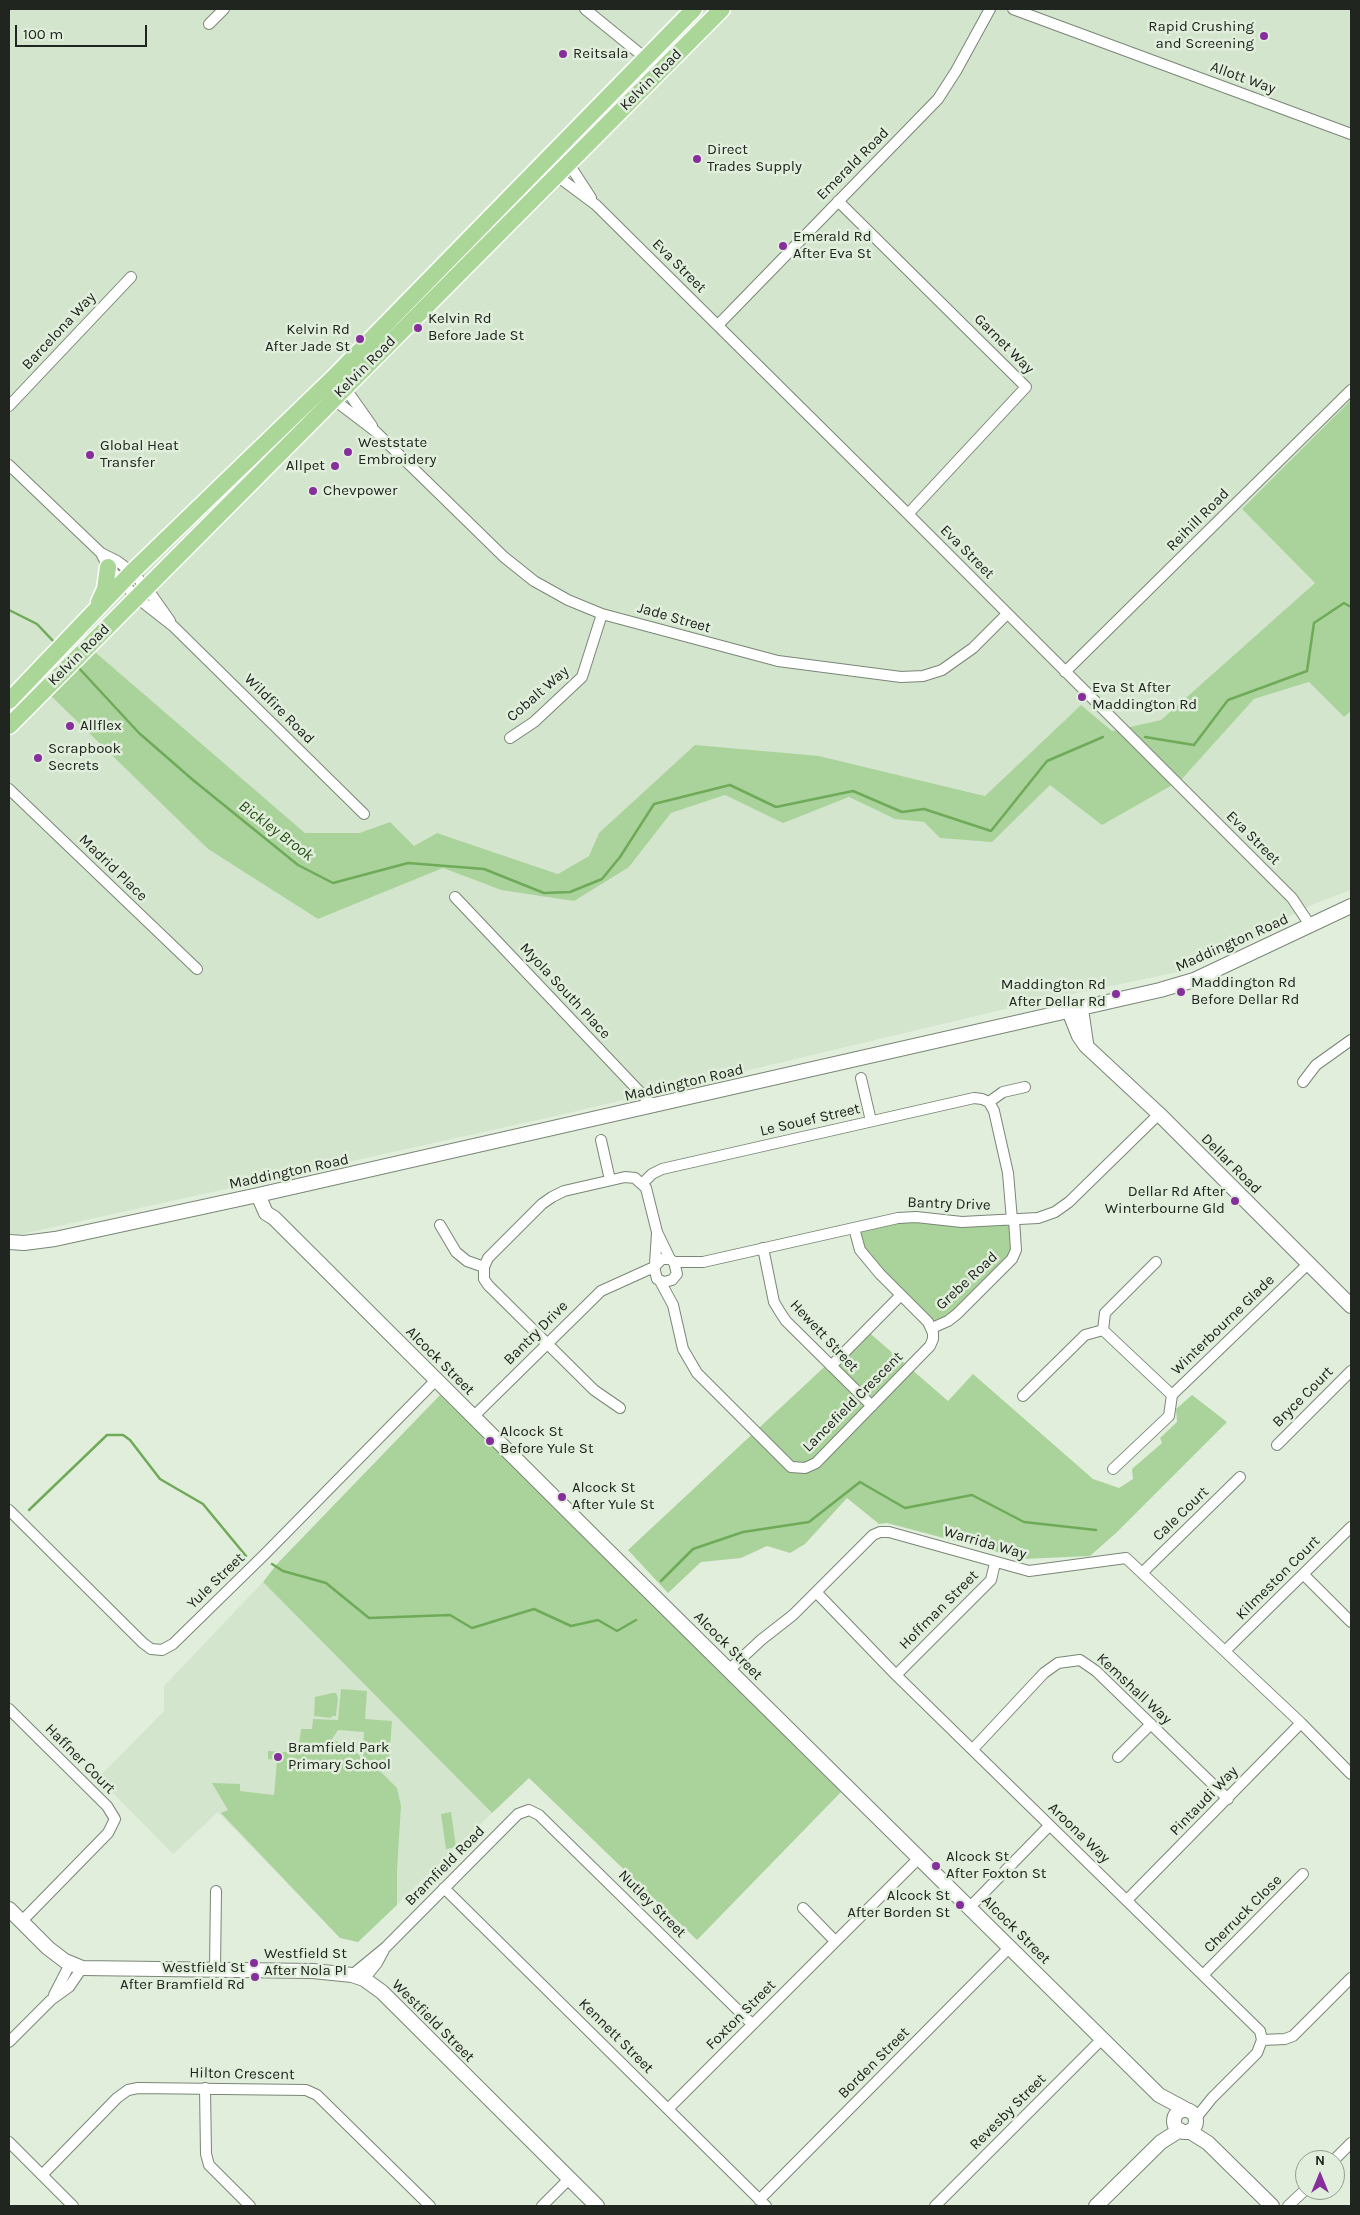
<!DOCTYPE html>
<html>
<head>
<meta charset="utf-8">
<style>
	body { margin:0 }
	#map { position:relative; width:1360px; height:2215px; overflow:hidden; background:#e1eedc; font-family:Karla,sans-serif }
	canvas { display:block }
	.frame { position:absolute; inset:0; border:10px solid #20251f; pointer-events:none }
	.north { position:absolute; left:1295px; top:2150px; width:50px; height:50px; box-sizing:border-box; background:#e1eedc; border:1px solid #949e90; border-radius:50%; rotate:0deg; font-size:14px; font-weight:700; line-height:20px; text-align:center; color:#20251f }
	.north::after { content:''; display:block; margin:auto; width:18px; height:22px; background:#862f9c; clip-path:polygon(50% 0,100% 100%,50% 72%,0 100%) }
	.scale { position:absolute; left:15px; top:25px; width:132px; height:22px; box-sizing:border-box; border:2px solid #20251f; border-top:0; padding-left:6px; font-size:15px; line-height:18px; white-space:nowrap; color:#20251f; -webkit-text-stroke:4px #e1eedc; paint-order:stroke }
</style>
</head>
<body>
<div id="map">
<canvas width="1360" height="2215"></canvas>
<div class="frame"></div>
<div class="north">N</div>
<div class="scale">100 m</div>
</div>
<script>
const context = document.querySelector('canvas').getContext('2d');
context.lineJoin = 'round';
function paint(path, color) { context.fillStyle = color; context.fill(path, 'evenodd'); }
const shape = rows => new Path2D(rows.map(r => 'M' + r).join(''));
function strokePath(path, color, width, dash) { context.strokeStyle = color; context.lineWidth = width; context.lineCap = dash ? 'butt' : 'round'; context.setLineDash(dash || []); context.stroke(path); }
function drawText(font, color, halo, rows, align = 'center') {
  context.font = font + ' Karla,sans-serif'; context.lineWidth = 5; context.setLineDash([]); context.textBaseline = 'middle'; context.strokeStyle = halo; context.fillStyle = color; for (const [text, x, y, turn = 0] of rows) {
    context.save(); context.translate(x, y); context.rotate((+turn || 0) * Math.PI / 180); context.textAlign = isNaN(turn) ? turn : align; if (halo) context.strokeText(text, 0, 0); context.fillText(text, 0, 0); context.restore();
  }
}
paint(shape([
	[9,9,1351,9,1351,400,1242,509,1316,583,1161,720,1112,731,1081,705,986,796,819,756,599,833,589,856,559,874,437,833,414,846,389,822,359,833,305,833,95,652,49,694,208,849,318,919,443,868,501,890,629,867,671,813,725,795,783,822,849,797,895,819,924,822,940,838,1050,785,1181,780,1254,699,1309,682,1344,717,1351,711,1351,890,1314,904,1286,918,1281,926,1178,972,1039,1001,560,1115,9,1237],
	[263,1582,492,1813,358,1942,340,1938,218,1812,173,1854,98,1778,164,1711,164,1686]
]), '#d3e5cd');
paint(shape([
	[1351,400,1351,711,1344,717,1309,682,1254,699,1181,780,1102,825,1050,785,992,842,940,838,924,822,895,819,849,797,783,823,725,795,671,813,629,867,574,901,501,890,443,868,318,919,208,849,49,694,95,652,305,833,359,833,390,822,414,846,437,833,558,874,589,856,599,833,695,745,819,756,985,796,1081,705,1112,731,1161,720,1315,583,1242,509],
	[1014,1220,1016,1250,944,1323,932,1328,860,1250,854,1228,883,1221],
	[865,1329,948,1401,973,1374,1093,1479,1119,1488,1133,1479,1132,1469,1162,1443,1160,1438,1177,1422,1176,1409,1192,1395,1227,1422,1116,1533,1090,1556,1023,1559,887,1523,879,1524,847,1498,805,1544,790,1553,767,1546,741,1558,701,1562,668,1593,628,1550],
	[440,1395,730,1679,841,1792,697,1940,529,1778,492,1813,263,1582,277,1564],
	[341,1689,367,1691,365,1719,392,1721,389,1761,363,1760,364,1732,338,1730,332,1739,353,1749,360,1756,360,1763,381,1772,397,1788,401,1806,397,1870,397,1905,358,1942,340,1938,221,1813,228,1810,212,1783,240,1784,240,1791,274,1795,277,1760,268,1759,268,1751,298,1753,301,1729,312,1729,313,1719,338,1720],
	[332,1693,336,1693,338,1698,336,1716,332,1716,331,1718,314,1716,315,1697],
	[451,1812,456,1847,446,1849,441,1814]
]), '#aad39b');
strokePath(shape([
	[9,610,37,624,56,644],
	[77,666,139,733,193,780,298,865,333,883,408,863,484,869,544,893,570,892,602,879,620,857,654,804,730,785,776,807,853,791,902,812,924,809,991,831,1047,761,1103,737],
	[1145,737,1194,745,1228,700,1307,671,1314,623,1344,603,1351,607],
	[29,1510,107,1435,123,1435,130,1440,160,1479,203,1504,246,1556],
	[272,1564,283,1571,326,1583,369,1618,450,1615,472,1628,534,1609,571,1626,598,1620,617,1631,636,1620],
	[661,1581,693,1549,743,1532,809,1522,860,1482,905,1508,972,1495,1024,1522,1096,1530]
]), '#6faa59', 2.5);
const street = shape([
	[585,9,660,70],
	[1013,9,1351,134],
	[209,24,224,9],
	[557,151,569,164,591,198],
	[544,164,557,176,596,205,908,514,1292,898,1310,925],
	[838,201,1026,387,908,514],
	[718,325,938,99,956,71,990,9],
	[343,385,372,426],
	[329,396,375,431,504,557,534,581,568,600,602,614,778,661,901,677,923,676,942,670,973,648,1007,614],
	[9,406,131,277],
	[9,465,101,553,117,561,132,572,146,587,170,621],
	[101,553,108,567,136,597,173,626,364,814],
	[1065,672,1351,390],
	[510,738,534,722,582,677,602,614],
	[9,789,197,969],
	[455,897,653,1106],
	[861,1078,871,1121],
	[1303,1082,1316,1065,1351,1040],
	[989,1102,1003,1092,1025,1087],
	[601,1140,610,1180],
	[643,1183,652,1174,662,1169,974,1098,982,1099,989,1102,994,1111,1008,1173,1012,1220],
	[440,1225,456,1252,467,1261,484,1267],
	[763,1248,774,1302,780,1312,786,1321,872,1406],
	[674,1262,677,1274,672,1280,664,1282,657,1279,654,1267,662,1259,670,1259,674,1262,703,1262,898,1218,916,1217,962,1222,1038,1218,1055,1212,1069,1202,1159,1114],
	[655,1264,657,1233],
	[660,1281,673,1305,683,1349,697,1373,791,1467,805,1468,816,1463,930,1346,933,1339,933,1333,928,1322,880,1274,860,1250,854,1228],
	[932,1328,948,1321,957,1314,1012,1259,1016,1250,1014,1220],
	[1103,1330,1105,1313,1156,1262],
	[831,1366,901,1295],
	[1023,1396,1085,1335,1103,1330,1172,1395,1308,1264],
	[620,1408,594,1390,488,1285,484,1279,484,1267,488,1258,542,1204,552,1197,564,1191,625,1177,635,1178,646,1188,657,1232,670,1259],
	[474,1416,601,1291,654,1267],
	[1277,1445,1351,1371],
	[1113,1469,1169,1416,1172,1395],
	[9,1510,143,1643,151,1649,162,1650,173,1644,265,1554,436,1380],
	[1143,1572,1240,1477],
	[1304,1575,1351,1622],
	[816,1592,896,1675,1260,2031,1262,2040,1257,2053,1212,2098,1196,2118],
	[1225,1651,1351,1527],
	[729,1670,761,1640,793,1615,873,1535,880,1532,889,1532,1029,1571,1126,1558,1301,1723,1351,1774],
	[896,1675,991,1580,995,1563],
	[9,1709,107,1806,115,1819,108,1833,21,1922],
	[973,1749,1044,1673,1058,1663,1080,1660,1096,1671,1228,1799],
	[1118,1757,1151,1724],
	[444,1888,766,2206],
	[1127,1900,1301,1723],
	[970,1907,1049,1826],
	[803,1908,835,1941],
	[215,1970,216,1891],
	[1204,1974,1303,1874],
	[352,1975,386,1947,518,1814,529,1810,539,1815,752,2024],
	[364,1979,377,1963,384,1950],
	[54,1995,70,1964],
	[1262,2040,1285,2039,1293,2036,1351,1978],
	[9,2042,51,2000,69,1987,82,1968],
	[205,2088,206,2154,209,2165,250,2206],
	[668,2109,920,1857],
	[9,2142,73,2206],
	[1334,2160,1351,2143],
	[42,2175,117,2098,128,2090,138,2088,306,2090,317,2095,430,2206],
	[759,2200,1010,1947],
	[542,2206,569,2179],
	[935,2206,1102,2039],
	[1288,2206,1305,2190]
]);
const secondary = shape([
	[1081,1009,1086,1043],
	[1069,1011,1079,1036,1086,1046,1159,1114,1351,1306],
	[258,1195,266,1213,274,1218,600,1543,1159,2095,1187,2110],
	[9,1242,24,1243,55,1239,258,1195,1160,990,1194,980,1351,906],
	[9,1909,48,1948,65,1961,82,1968,313,1971,352,1975,364,1979,382,1992,597,2206],
	'1174 2121a11 11 0 1 1 22 0a11 11 0 1 1-22 0Z',
	[1189,2131,1208,2143,1272,2206],
	[1096,2206,1161,2142,1180,2130]
]);
const primary = shape([
	[99,602,105,589,108,567],
	[9,701,132,572,335,376,694,9],
	[9,726,722,9]
]);
strokePath(street, '#7a8676', 12);
strokePath(secondary, '#7a8676', 16);
strokePath(primary, '#fff', 19);
strokePath(street, '#fff', 10);
strokePath(secondary, '#fff', 14);
strokePath(primary, '#aad798', 16);
for (const [x, y, r, color] of [
	[1264,36,5,"#862f9c"],
	[563,54,5,"#862f9c"],
	[697,159,5,"#862f9c"],
	[783,246,5,"#862f9c"],
	[418,328,5,"#862f9c"],
	[360,339,5,"#862f9c"],
	[348,452,5,"#862f9c"],
	[90,455,5,"#862f9c"],
	[335,466,5,"#862f9c"],
	[313,491,5,"#862f9c"],
	[1082,697,5,"#862f9c"],
	[70,726,5,"#862f9c"],
	[38,758,5,"#862f9c"],
	[1181,992,5,"#862f9c"],
	[1116,994,5,"#862f9c"],
	[1235,1201,5,"#862f9c"],
	[490,1441,5,"#862f9c"],
	[562,1497,5,"#862f9c"],
	[278,1757,5,"#862f9c"],
	[936,1866,5,"#862f9c"],
	[960,1905,5,"#862f9c"],
	[254,1963,5,"#862f9c"],
	[255,1977,5,"#862f9c"]
]) { const dot = new Path2D(); dot.arc(x, y, r, 0, 2 * Math.PI); context.fillStyle = color; context.fill(dot); strokePath(dot, '#e1eedc', 2); }
drawText('15px', '#20251f', '#e1eedc', [
	["Rapid Crushing",1254,27,"right"],
	["and Screening",1254,44,"right"],
	["Reitsala",573,54],
	["Direct",707,150],
	["Trades Supply",707,167],
	["Emerald Rd",793,237],
	["After Eva St",793,254],
	["Kelvin Rd",428,319],
	["Before Jade St",428,336],
	["Kelvin Rd",350,330,"right"],
	["After Jade St",350,347,"right"],
	["Weststate",358,443],
	["Embroidery",358,460],
	["Global Heat",100,446],
	["Transfer",100,463],
	["Allpet",325,466,"right"],
	["Chevpower",323,491],
	["Eva St After",1092,688],
	["Maddington Rd",1092,705],
	["Allflex",80,726],
	["Scrapbook",48,749],
	["Secrets",48,766],
	["Maddington Rd",1191,983],
	["Before Dellar Rd",1191,1000],
	["Maddington Rd",1106,985,"right"],
	["After Dellar Rd",1106,1002,"right"],
	["Dellar Rd After",1225,1192,"right"],
	["Winterbourne Gld",1225,1209,"right"],
	["Alcock St",500,1432],
	["Before Yule St",500,1449],
	["Alcock St",572,1488],
	["After Yule St",572,1505],
	["Bramfield Park",288,1748],
	["Primary School",288,1765],
	["Alcock St",946,1857],
	["After Foxton St",946,1874],
	["Alcock St",950,1896,"right"],
	["After Borden St",950,1913,"right"],
	["Westfield St",264,1954],
	["After Nola Pl",264,1971],
	["Westfield St",245,1968,"right"],
	["After Bramfield Rd",245,1985,"right"]
], 'left');
drawText('15px', '#20251f', '#e1eedc', [
	["Allott Way",1243,78,20],
	["Kelvin Road",651,80,-45],
	["Emerald Road",853,164,-45],
	["Eva Street",679,266,45],
	["Barcelona Way",59,331,-47],
	["Garnet Way",1004,344,45],
	["Kelvin Road",365,367,-45],
	["Reihill Road",1198,520,-45],
	["Eva Street",967,552,45],
	["Jade Street",674,618,16],
	["Kelvin Road",79,655,-45],
	["Cobalt Way",538,694,-41],
	["Wildfire Road",279,709,45],
	["Eva Street",1253,838,45],
	["Madrid Place",113,868,44],
	["Maddington Road",1232,943,-24],
	["Myola South Place",565,991,47],
	["Maddington Road",684,1083,-13],
	["Le Souef Street",810,1120,-13],
	["Dellar Road",1231,1164,45],
	["Maddington Road",289,1172,-12],
	["Bantry Drive",949,1204,2],
	["Grebe Road",967,1281,-43],
	["Winterbourne Glade",1223,1325,-44],
	["Bantry Drive",536,1333,-45],
	["Hewett Street",824,1336,47],
	["Alcock Street",440,1361,45],
	["Bryce Court",1303,1397,-45],
	["Lancefield Crescent",853,1402,-45],
	["Cale Court",1181,1514,-44],
	["Warrida Way",985,1543,16],
	["Kilmeston Court",1278,1578,-45],
	["Yule Street",216,1581,-44],
	["Hoffman Street",939,1610,-45],
	["Alcock Street",728,1646,45],
	["Kemshall Way",1134,1689,43],
	["Haffner Court",80,1759,45],
	["Pintaudi Way",1204,1801,-46],
	["Aroona Way",1079,1833,44],
	["Bramfield Road",445,1866,-45],
	["Nutley Street",652,1904,45],
	["Cherruck Close",1243,1914,-45],
	["Alcock Street",1016,1930,45],
	["Foxton Street",741,2015,-45],
	["Westfield Street",433,2021,45],
	["Kennett Street",616,2036,45],
	["Borden Street",874,2063,-45],
	["Hilton Crescent",242,2074,1],
	["Revesby Street",1008,2112,-45]
]);
drawText('italic 16px', '#284f17', '#e1eedc', [
	["Bickley Brook",276,831,37]
]);
</script>
</body>
</html>
